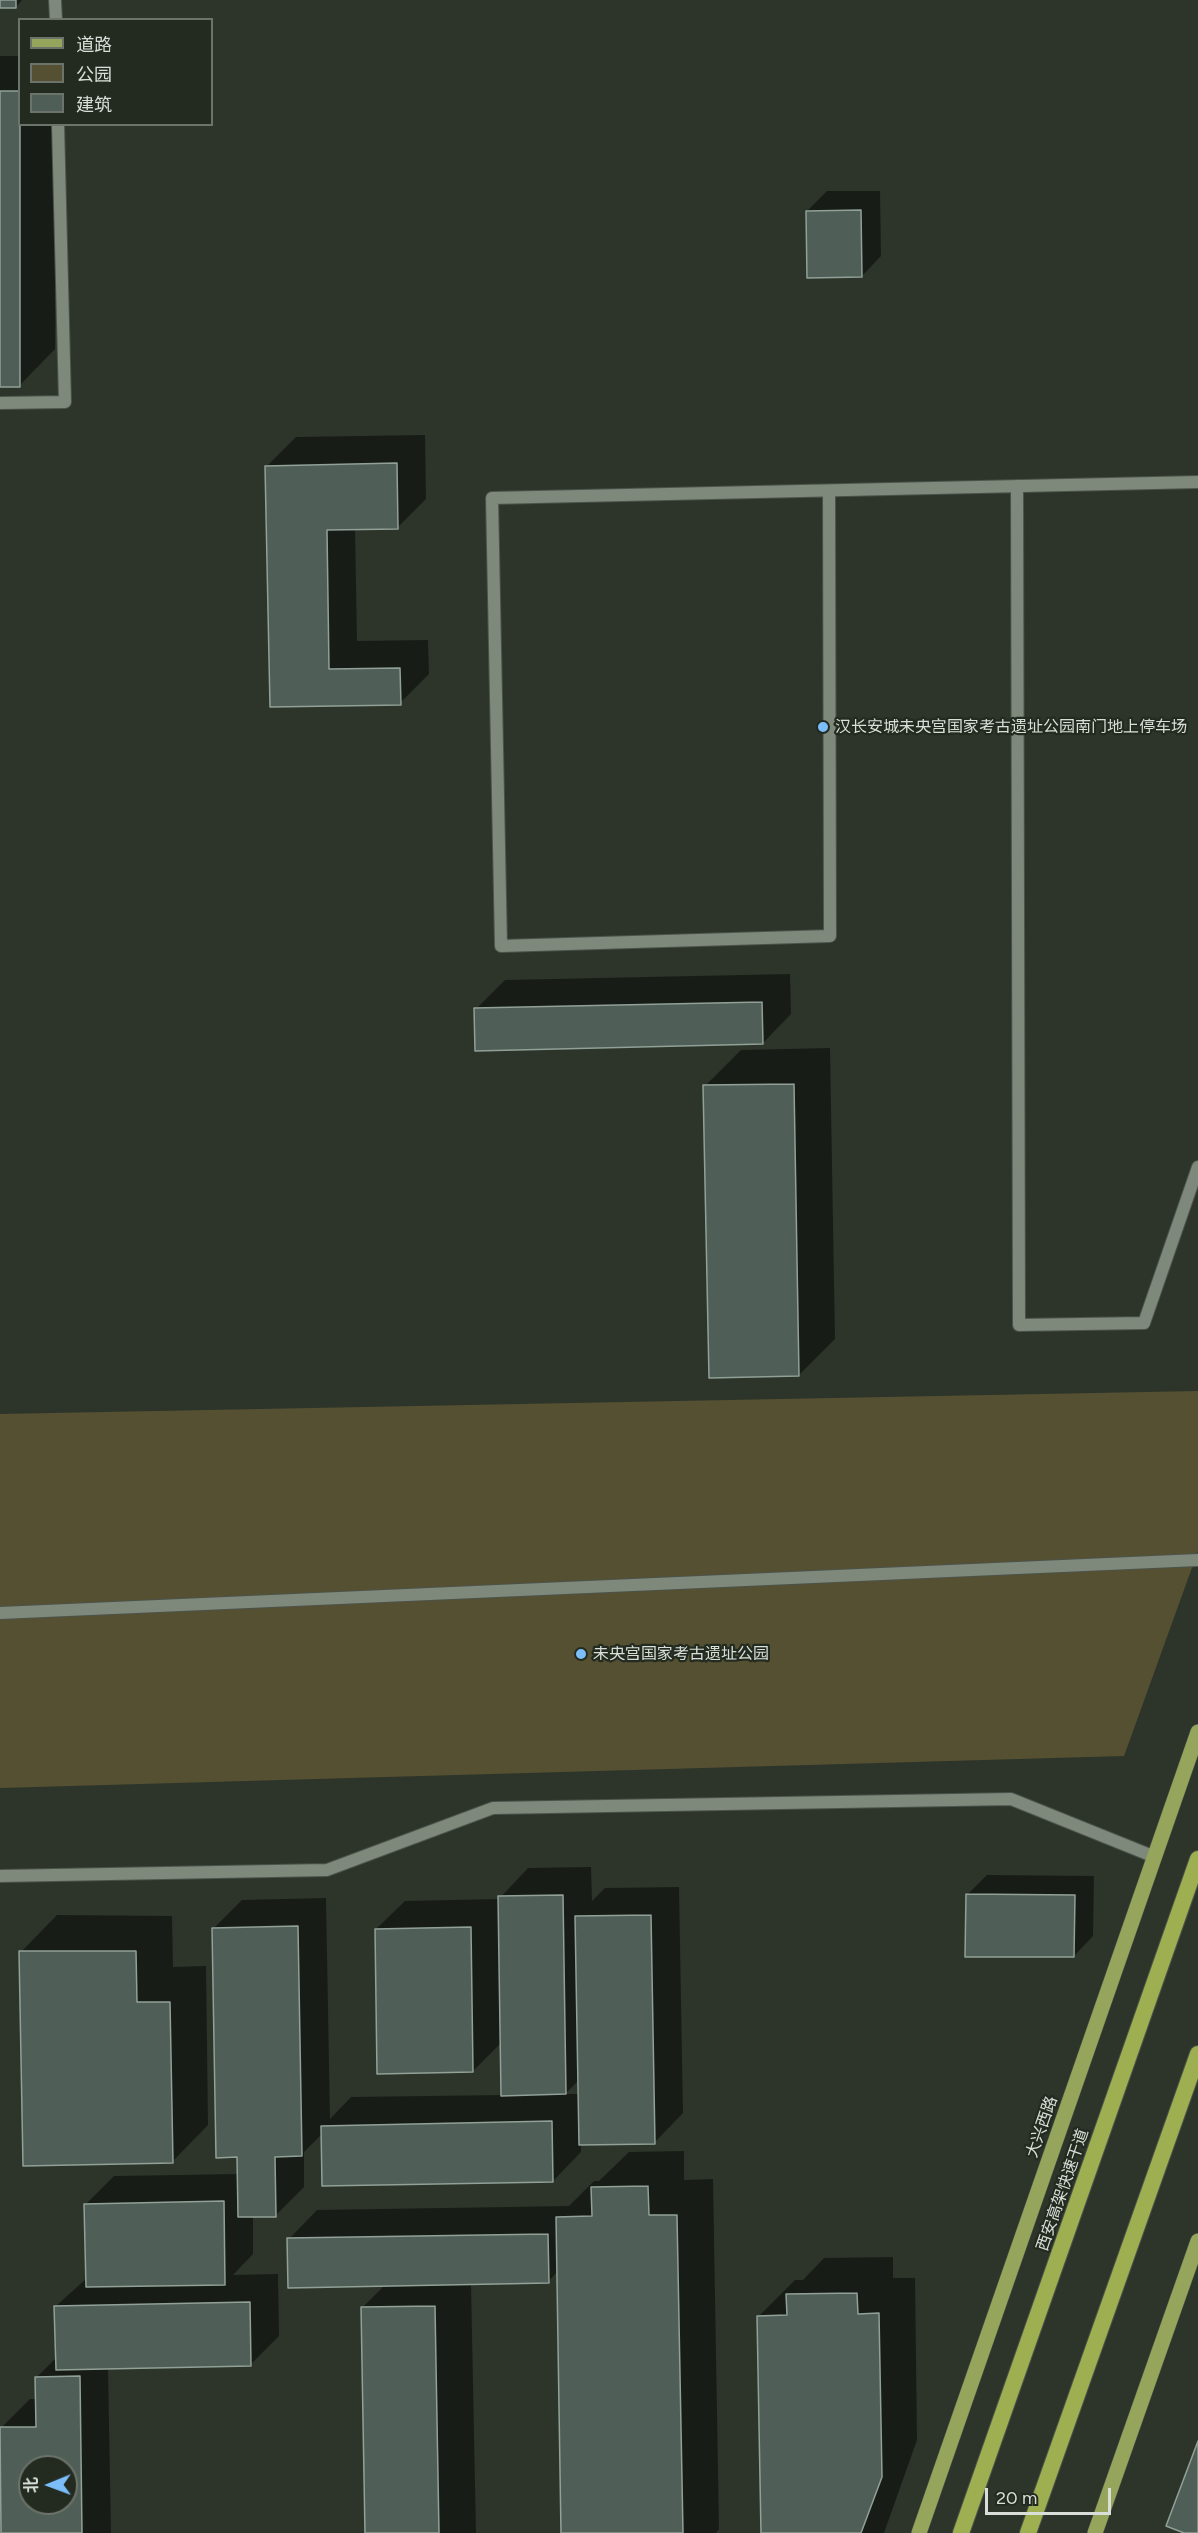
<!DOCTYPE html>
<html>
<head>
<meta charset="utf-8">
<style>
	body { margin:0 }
	#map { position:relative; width:1198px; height:2533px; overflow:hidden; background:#2d352a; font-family:Figtree,"Noto Sans SC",sans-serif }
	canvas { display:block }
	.legend { position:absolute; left:18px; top:18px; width:195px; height:108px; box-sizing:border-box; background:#232b21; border:2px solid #6c736a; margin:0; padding:8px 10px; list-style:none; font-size:18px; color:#d9dfd8 }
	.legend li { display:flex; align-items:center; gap:12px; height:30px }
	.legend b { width:30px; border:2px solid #6c736a }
	.north { position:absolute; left:18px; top:2455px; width:60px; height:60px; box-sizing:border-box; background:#232b21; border:2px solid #6c736a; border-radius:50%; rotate:269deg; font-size:16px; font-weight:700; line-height:24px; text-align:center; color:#d9dfd8 }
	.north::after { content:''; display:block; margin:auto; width:21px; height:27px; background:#7bbef9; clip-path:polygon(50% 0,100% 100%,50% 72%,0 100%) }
	.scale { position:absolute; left:985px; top:2488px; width:126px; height:27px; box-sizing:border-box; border:3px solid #d9dfd8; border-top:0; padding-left:8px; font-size:18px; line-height:21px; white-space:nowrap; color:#d9dfd8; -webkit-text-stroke:4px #232b21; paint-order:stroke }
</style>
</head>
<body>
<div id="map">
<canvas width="1198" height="2533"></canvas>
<ul class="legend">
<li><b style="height:8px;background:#95a55b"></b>道路</li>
<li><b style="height:16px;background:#565032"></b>公园</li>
<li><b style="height:16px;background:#4f5e56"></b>建筑</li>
</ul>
<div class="north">北</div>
<div class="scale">20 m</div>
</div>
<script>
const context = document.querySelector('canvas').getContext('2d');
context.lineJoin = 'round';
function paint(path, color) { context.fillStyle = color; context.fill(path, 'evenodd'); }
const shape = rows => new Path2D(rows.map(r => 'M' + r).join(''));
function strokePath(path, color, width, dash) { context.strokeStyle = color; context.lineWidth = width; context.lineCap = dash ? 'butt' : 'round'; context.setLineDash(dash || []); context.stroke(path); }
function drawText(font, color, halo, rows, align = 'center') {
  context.font = font + ' Figtree,"Noto Sans SC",sans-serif'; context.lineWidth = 4.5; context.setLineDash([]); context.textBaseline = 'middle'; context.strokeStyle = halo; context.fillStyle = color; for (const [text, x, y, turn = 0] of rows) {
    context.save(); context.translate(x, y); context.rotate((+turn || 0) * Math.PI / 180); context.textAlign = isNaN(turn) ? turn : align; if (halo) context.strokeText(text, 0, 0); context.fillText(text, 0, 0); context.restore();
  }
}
paint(shape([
	[1198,1391,1198,1551,1124,1756,0,1788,0,1414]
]), '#565032');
paint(shape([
	[0,0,22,0,16,7,0,7],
	[0,56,20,56,20,124,57,124,55,349,19,386,0,386],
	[827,191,880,191,881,256,862,276,807,211],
	[425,435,426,499,397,528,355,528,357,641,428,640,429,674,400,703,271,705,267,466,296,437],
	[790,974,791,1014,763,1043,476,1009,505,980],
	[830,1048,835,1339,799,1375,705,1086,741,1050],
	[591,1867,592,1901,605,1888,679,1887,683,2113,655,2142,581,2143,581,2152,553,2181,323,2133,304,2152,304,2187,276,2215,253,2216,253,2254,233,2275,278,2274,279,2336,250,2365,108,2367,111,2533,3,2533,1,2428,30,2399,37,2399,37,2377,57,2357,56,2306,87,2278,86,2204,114,2176,239,2174,213,1929,242,1900,326,1898,330,2119,351,2097,503,2095,502,2042,473,2071,376,1929,405,1901,499,1899,528,1868],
	[579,2080,579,2094,565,2094],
	[30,2467,66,2467,66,2503,30,2503],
	[987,1875,1094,1876,1093,1936,1074,1956,967,1895],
	[57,1915,172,1916,173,1967,206,1966,208,2125,172,2162,21,1952],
	[684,2151,684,2180,713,2179,719,2529,716,2533,563,2533,558,2271,548,2282,471,2283,476,2533,366,2533,362,2308,386,2284,289,2239,317,2210,569,2206,594,2181,599,2181,629,2152],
	[893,2257,893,2278,915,2278,917,2440,884,2533,763,2533,759,2316,795,2280,803,2280,824,2258]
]), '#0007');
const building = shape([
	[0,0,16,0,16,8,0,8,0,0],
	[0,91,20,91,20,387,0,387,0,91],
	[861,210,862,277,807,278,806,211,861,210],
	[397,463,398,529,327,530,329,669,400,668,401,705,270,707,265,466,397,463],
	[762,1002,763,1044,475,1051,474,1008,762,1002],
	[794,1084,799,1376,709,1378,703,1085,794,1084],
	[966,1894,1075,1895,1074,1957,965,1957,966,1894],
	[563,1895,566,2094,501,2096,498,1896,563,1895],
	[651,1915,655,2144,579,2145,575,1916,651,1915],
	[298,1926,302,2156,275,2157,276,2217,238,2217,237,2157,216,2158,212,1928,298,1926],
	[471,1927,473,2072,377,2074,375,1929,471,1927],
	[19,1951,136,1951,137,2002,170,2002,173,2163,23,2166,19,1951],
	[552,2121,553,2182,322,2186,321,2126,552,2121],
	[648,2186,649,2215,677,2215,683,2533,561,2533,556,2217,592,2216,591,2187,648,2186],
	[224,2201,225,2285,86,2287,84,2204,224,2201],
	[548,2234,549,2283,288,2288,287,2238,548,2234],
	[857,2293,858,2314,879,2313,882,2477,861,2533,761,2533,757,2316,787,2315,786,2294,857,2293],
	[250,2302,251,2366,56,2370,54,2306,250,2302],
	[435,2306,439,2533,365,2533,361,2307,435,2306],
	[80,2376,82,2533,1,2533,0,2427,36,2427,35,2377,80,2376],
	[30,2467,66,2467,66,2503,30,2503,30,2467],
	[1198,2441,1198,2533,1184,2533,1166,2526,1198,2441]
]);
paint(building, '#4f5e56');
strokePath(building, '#91a198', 1.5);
const service = shape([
	[55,0,56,20],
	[0,403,65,402,58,124],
	[1017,486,1019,1325,1144,1323,1198,1167],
	[829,491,830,936,501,946,492,498,1198,482]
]);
const pedestrian = shape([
	[0,1613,1198,1560]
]);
const minor = shape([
	[0,1876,327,1870,493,1808,1011,1799,1155,1857]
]);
const primary = shape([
	[919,2533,1198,1732],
	[1095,2533,1198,2241]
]);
const trunk = shape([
	[961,2533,1198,1859],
	[1028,2533,1198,2054]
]);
strokePath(service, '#4c534a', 14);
strokePath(pedestrian, '#4c534a', 14);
strokePath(minor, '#4c534a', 14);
strokePath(primary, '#4c534a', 16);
strokePath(trunk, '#4c534a', 18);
strokePath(service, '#7e887b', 12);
strokePath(pedestrian, '#7e887b', 12);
strokePath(minor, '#7e887b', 12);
strokePath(primary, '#95a55b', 15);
strokePath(trunk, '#9daf50', 16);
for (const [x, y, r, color] of [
	[823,727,6,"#7bbef9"],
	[581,1654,6,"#7bbef9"]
]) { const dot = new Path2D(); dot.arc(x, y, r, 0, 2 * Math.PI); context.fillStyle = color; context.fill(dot); strokePath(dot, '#232b21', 2); }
drawText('16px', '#d9dfd8', '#232b21', [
	["汉长安城未央宫国家考古遗址公园南门地上停车场",835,727],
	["未央宫国家考古遗址公园",593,1654]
], 'left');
drawText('16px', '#d9dfd8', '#232b21', [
	["大兴西路",1042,2127,-71],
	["西安高架快速干道",1063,2190,-71]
]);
</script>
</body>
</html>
